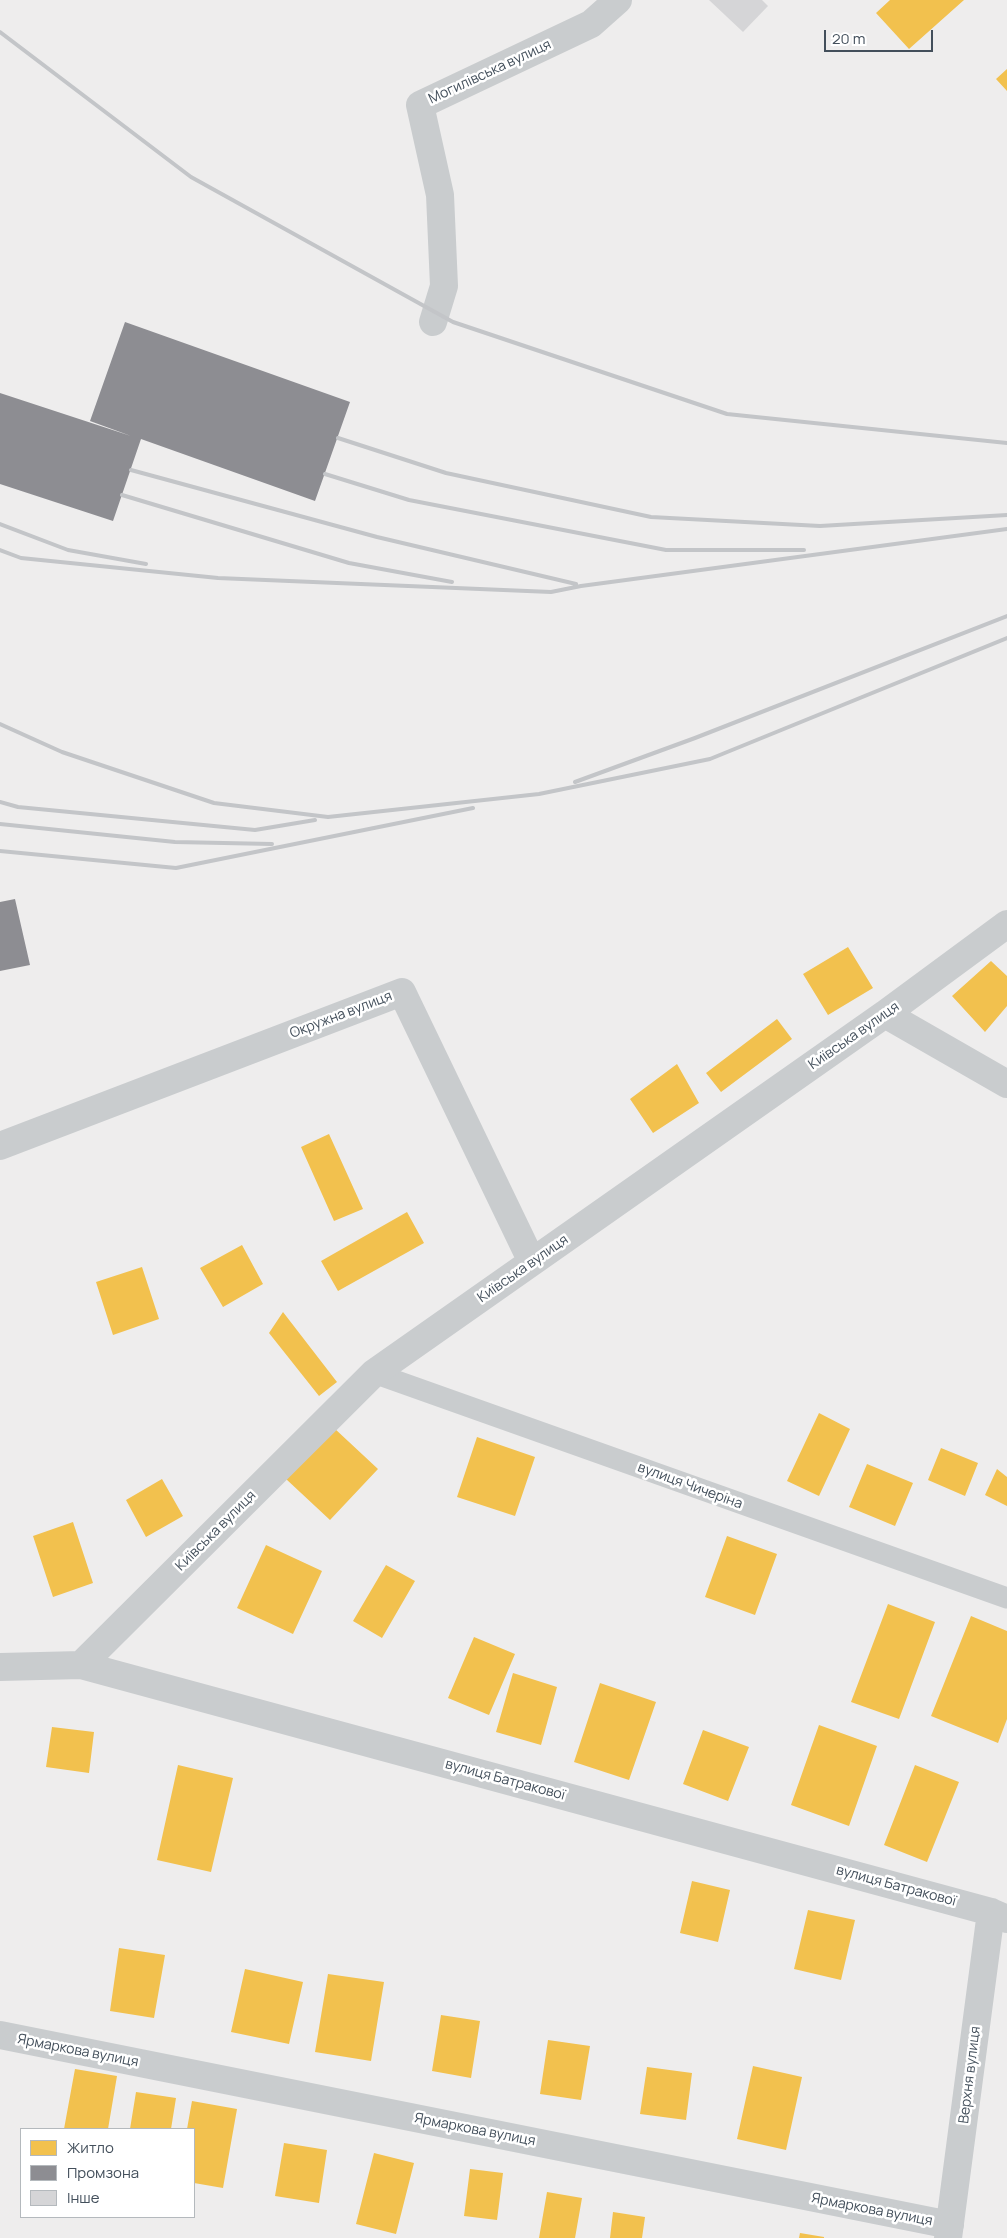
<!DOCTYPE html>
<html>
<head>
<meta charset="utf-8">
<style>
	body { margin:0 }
	#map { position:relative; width:1007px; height:2238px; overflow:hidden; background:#eeeded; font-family:Manrope,sans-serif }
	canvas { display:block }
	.legend { position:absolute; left:20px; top:2128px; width:175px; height:90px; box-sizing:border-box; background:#fff; border:1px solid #b4b9bd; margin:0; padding:6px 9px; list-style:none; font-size:15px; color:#434f5b }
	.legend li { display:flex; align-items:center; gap:10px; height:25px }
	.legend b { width:25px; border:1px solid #b4b9bd }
	.scale { position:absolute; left:824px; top:30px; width:109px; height:22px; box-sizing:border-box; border:2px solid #434f5b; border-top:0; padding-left:6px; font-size:15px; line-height:18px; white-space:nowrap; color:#434f5b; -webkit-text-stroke:4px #fff; paint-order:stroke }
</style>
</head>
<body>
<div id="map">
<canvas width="1007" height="2238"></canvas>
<ul class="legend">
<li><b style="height:14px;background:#f2c14e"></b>Житло</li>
<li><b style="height:14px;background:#8d8d92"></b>Промзона</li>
<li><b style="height:14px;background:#d5d5d7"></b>Інше</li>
</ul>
<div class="scale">20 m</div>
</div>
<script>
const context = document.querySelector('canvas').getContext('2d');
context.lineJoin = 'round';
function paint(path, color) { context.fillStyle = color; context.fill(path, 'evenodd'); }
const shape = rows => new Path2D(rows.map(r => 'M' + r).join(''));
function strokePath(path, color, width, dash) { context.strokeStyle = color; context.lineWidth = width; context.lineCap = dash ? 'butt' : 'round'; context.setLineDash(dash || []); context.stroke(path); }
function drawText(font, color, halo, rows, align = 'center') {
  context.font = font + ' Manrope,sans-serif'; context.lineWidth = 5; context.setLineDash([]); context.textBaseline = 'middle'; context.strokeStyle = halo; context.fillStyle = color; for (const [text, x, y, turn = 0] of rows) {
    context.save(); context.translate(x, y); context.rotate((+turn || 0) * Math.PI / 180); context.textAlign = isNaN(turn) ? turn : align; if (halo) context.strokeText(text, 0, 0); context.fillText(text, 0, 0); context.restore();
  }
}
paint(shape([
	[890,0,964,0,909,49,876,13],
	[1007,69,1007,91,996,79],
	[848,947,873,988,828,1015,803,974],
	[991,961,1007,976,1007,1006,985,1032,952,996],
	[777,1019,792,1039,721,1092,706,1073],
	[677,1064,699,1103,653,1133,630,1099],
	[329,1134,363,1209,334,1221,301,1147],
	[407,1212,424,1243,338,1291,321,1261],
	[242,1245,263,1284,223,1307,200,1268],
	[142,1267,159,1319,113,1335,96,1282],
	[283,1312,337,1382,319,1396,269,1333],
	[819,1413,850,1429,819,1496,787,1481],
	[334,1428,378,1469,330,1520,286,1479],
	[477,1437,535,1457,515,1516,457,1497],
	[941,1448,978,1463,965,1496,928,1480],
	[867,1464,913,1483,895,1526,849,1507],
	[997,1469,1007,1477,1007,1506,985,1495],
	[162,1479,183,1516,146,1537,126,1500],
	[73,1522,93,1583,53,1597,33,1536],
	[727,1536,777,1554,755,1615,705,1597],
	[266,1545,322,1571,293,1634,237,1608],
	[386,1565,415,1581,382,1638,353,1621],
	[888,1604,935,1622,899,1719,851,1702],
	[971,1616,1007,1631,1007,1719,998,1743,931,1716],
	[474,1637,515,1654,489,1715,448,1698],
	[513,1673,557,1687,541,1745,496,1732],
	[600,1683,656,1702,629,1780,574,1762],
	[819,1725,877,1746,849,1826,791,1805],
	[52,1727,94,1732,89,1773,46,1767],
	[703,1730,749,1747,728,1801,683,1784],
	[178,1765,233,1778,211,1872,157,1860],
	[915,1765,959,1782,927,1862,884,1845],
	[692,1881,730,1890,718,1942,680,1933],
	[808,1910,855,1920,841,1980,794,1969],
	[119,1948,165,1955,154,2018,110,2011],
	[245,1969,303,1982,289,2044,231,2032],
	[328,1974,384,1982,371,2061,315,2052],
	[441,2015,480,2021,471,2078,432,2071],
	[548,2040,590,2046,581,2100,540,2094],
	[753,2066,802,2077,786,2150,737,2139],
	[647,2067,692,2073,686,2120,640,2114],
	[75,2069,117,2076,108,2129,64,2129],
	[136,2092,176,2098,171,2129,130,2129],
	[192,2101,237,2109,223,2188,194,2183,194,2129,187,2129],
	[284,2143,327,2150,319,2203,275,2196],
	[374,2153,414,2163,396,2234,356,2224],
	[470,2169,503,2173,497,2220,464,2216],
	[547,2192,582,2198,575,2238,539,2238],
	[613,2212,645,2217,642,2238,610,2238],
	[800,2233,824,2237,824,2238,799,2238]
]), '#f2c14e');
paint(shape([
	[125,322,350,402,315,501,141,439,113,521,0,484,0,393,131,436,90,421],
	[15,899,30,965,0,971,0,902]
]), '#8d8d92');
paint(shape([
	[709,0,762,0,768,6,743,32]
]), '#d5d5d7');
strokePath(shape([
	[374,1373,1007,1598]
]), '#c9ccce', 21);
strokePath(shape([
	[433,322,444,286,440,195,420,105,591,24,618,0],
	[885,1014,1007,1084],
	[0,1146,402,992,532,1262],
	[81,1665,374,1373,885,1014,1007,924],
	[0,1667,81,1665,991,1912,1007,1919],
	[0,2035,950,2225],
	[948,2238,991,1912]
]), '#c9ccce', 28);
strokePath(shape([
	[0,32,191,177,453,322,727,414,1007,443],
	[338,438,446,473,651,517,820,526,1007,515],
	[131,470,377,537,576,584],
	[325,474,409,500,666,550,804,550],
	[122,495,349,563,452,582],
	[0,524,68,550,146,564],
	[0,550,21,558,218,578,551,592,581,586,1007,529],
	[0,724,62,752,214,803,328,817,539,794,710,759,1007,638],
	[575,782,695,738,1007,616],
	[0,802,18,807,255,830,315,820],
	[0,824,175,842,272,844],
	[0,851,176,868,473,808]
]), '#c3c5c8', 4);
drawText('14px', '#434f5b', '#fff', [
	["Могилівська вулиця",490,72,-25],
	["Окружна вулиця",341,1015,-21],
	["Київська вулиця",854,1036,-35],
	["Київська вулиця",523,1269,-35],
	["вулиця Чичеріна",690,1486,20],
	["Київська вулиця",216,1531,-45],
	["вулиця Батракової",505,1780,15],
	["вулиця Батракової",896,1886,15],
	["Ярмаркова вулиця",78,2051,11],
	["Верхня вулиця",970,2075,-83],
	["Ярмаркова вулиця",475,2130,11],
	["Ярмаркова вулиця",872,2210,11]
]);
</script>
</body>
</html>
